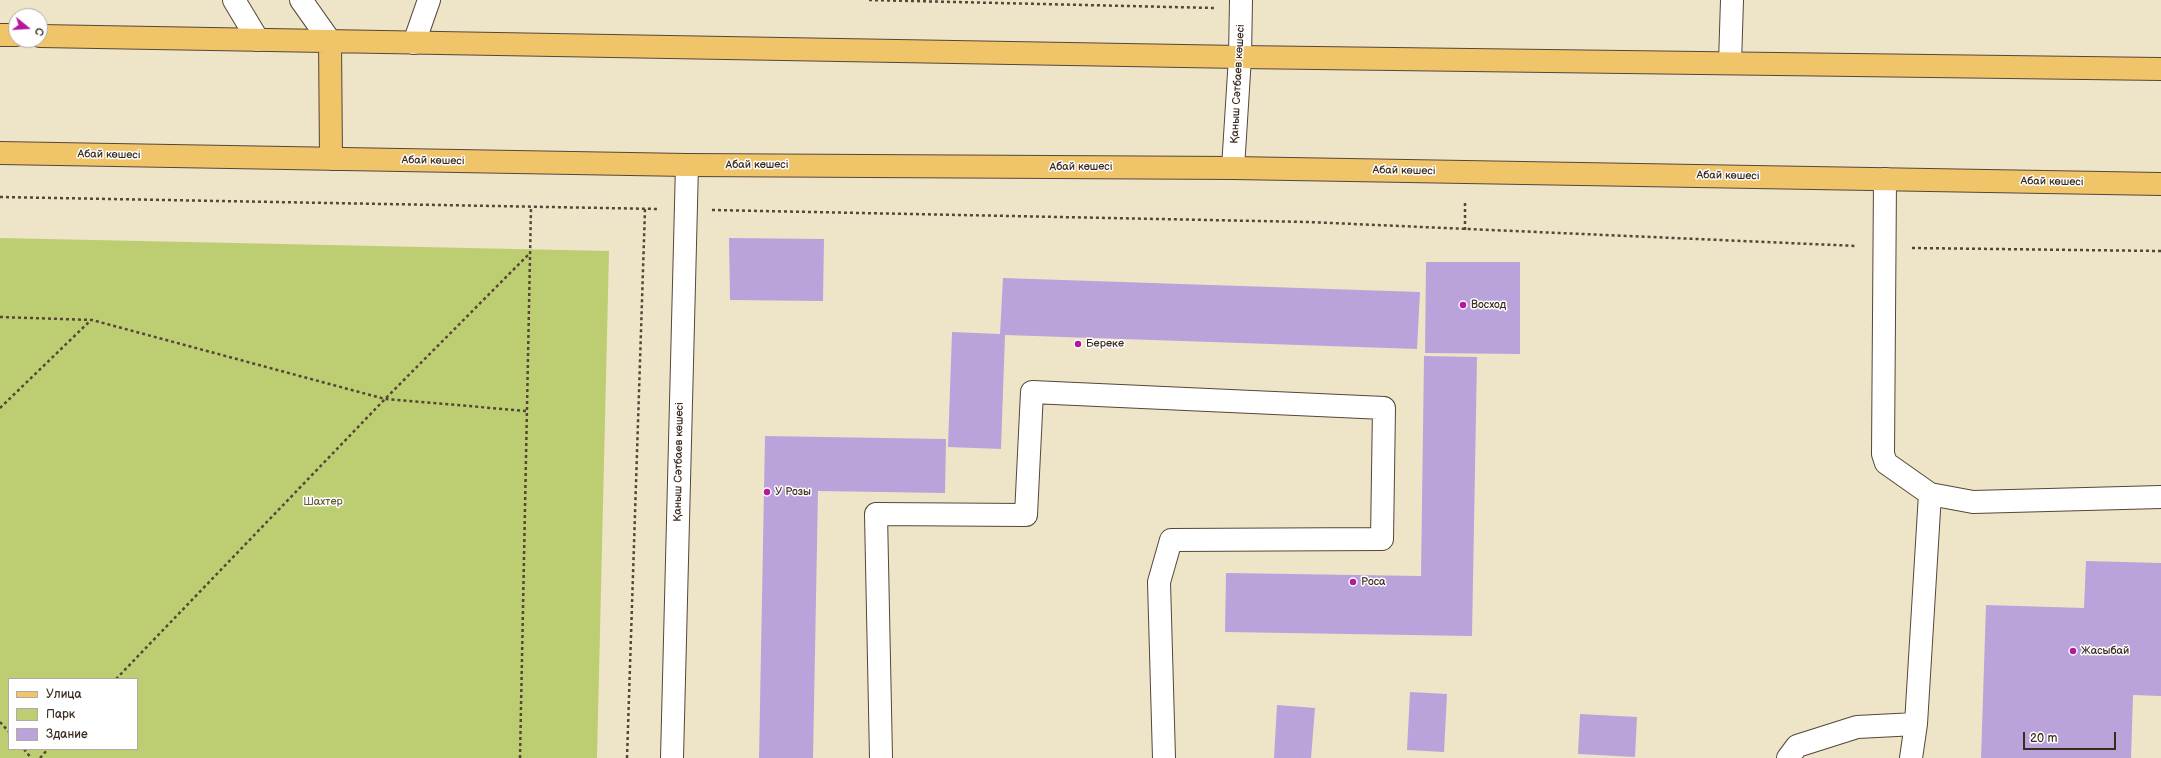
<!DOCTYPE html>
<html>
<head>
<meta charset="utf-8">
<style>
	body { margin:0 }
	#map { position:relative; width:2161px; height:758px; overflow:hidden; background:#eee5c8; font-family:"Balsamiq Sans",sans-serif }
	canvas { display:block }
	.legend { position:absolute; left:8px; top:678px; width:130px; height:72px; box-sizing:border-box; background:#fff; border:1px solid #b1aaa5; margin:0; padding:5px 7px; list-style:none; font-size:12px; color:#3b2a1e }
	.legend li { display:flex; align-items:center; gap:8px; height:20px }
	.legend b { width:20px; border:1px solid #b1aaa5 }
	.north { position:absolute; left:8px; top:8px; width:40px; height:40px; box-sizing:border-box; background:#fff; border:1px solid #b1aaa5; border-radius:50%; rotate:108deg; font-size:11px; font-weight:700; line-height:16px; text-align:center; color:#3b2a1e }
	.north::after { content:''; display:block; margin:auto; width:14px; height:18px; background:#b5179e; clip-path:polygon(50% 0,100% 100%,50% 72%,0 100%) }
	.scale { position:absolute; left:2023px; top:732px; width:93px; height:18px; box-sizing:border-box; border:2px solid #3b2a1e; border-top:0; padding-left:5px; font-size:12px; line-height:14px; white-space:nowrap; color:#3b2a1e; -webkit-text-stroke:3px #fff; paint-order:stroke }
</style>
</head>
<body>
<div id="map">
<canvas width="2161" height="758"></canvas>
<ul class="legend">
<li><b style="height:5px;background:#f0c469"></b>Улица</li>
<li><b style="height:11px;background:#bcce71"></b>Парк</li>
<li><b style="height:11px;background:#baa3db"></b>Здание</li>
</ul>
<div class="north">С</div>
<div class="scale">20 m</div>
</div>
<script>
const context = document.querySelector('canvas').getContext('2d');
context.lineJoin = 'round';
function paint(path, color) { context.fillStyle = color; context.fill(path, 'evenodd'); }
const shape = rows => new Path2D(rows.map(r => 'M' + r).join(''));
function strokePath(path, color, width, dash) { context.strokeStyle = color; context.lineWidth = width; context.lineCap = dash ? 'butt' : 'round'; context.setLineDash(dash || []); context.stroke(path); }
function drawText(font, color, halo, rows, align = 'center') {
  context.font = font + ' "Balsamiq Sans",sans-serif'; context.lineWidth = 3; context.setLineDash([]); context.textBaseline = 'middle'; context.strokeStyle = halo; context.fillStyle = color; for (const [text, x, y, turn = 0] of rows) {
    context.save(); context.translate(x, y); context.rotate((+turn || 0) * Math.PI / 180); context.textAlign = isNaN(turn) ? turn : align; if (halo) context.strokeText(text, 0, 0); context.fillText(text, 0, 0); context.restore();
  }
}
paint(shape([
	[0,238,609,251,597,758,0,758],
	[9,679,137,679,137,749,9,749]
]), '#bcce71');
paint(shape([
	[729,238,824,239,823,301,730,300],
	[1426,262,1520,262,1520,354,1425,353],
	[1003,278,1420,292,1417,349,1005,335,1001,449,948,447,952,332,1000,334],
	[1424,356,1477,357,1472,636,1225,632,1226,573,1421,576],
	[765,436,946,439,945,493,818,491,813,758,759,758],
	[2086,561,2161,563,2161,696,2133,695,2131,758,1981,758,1986,605,2084,608],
	[1410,692,1447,694,1444,752,1407,750],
	[1277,705,1315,708,1311,758,1274,758],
	[1580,714,1637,717,1635,757,1578,754]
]), '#baa3db');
const minor = shape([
	[234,0,258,40],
	[301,0,330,41],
	[414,43,429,0],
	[1730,63,1732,0],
	[1233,168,1240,57,1241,0],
	[1885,179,1883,454,1886,463,1930,494,1973,502,2161,497],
	[672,758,687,165],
	[881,758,876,514,1026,515,1032,392,1384,408,1382,539,1171,540,1159,582,1164,758],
	[1788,758,1797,746,1857,727,1916,724],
	[1911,758,1916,724,1930,494]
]);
const major = shape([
	[0,35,16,35],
	[40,36,1240,57,2161,69],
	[330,41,331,159],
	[0,153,687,165,1233,168,2161,184]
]);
strokePath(minor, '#564638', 24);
strokePath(major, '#564638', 24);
strokePath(shape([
	[869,0,1214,8],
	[0,197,659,209],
	[712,210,1308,222,1857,246],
	[1465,230,1465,200],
	[1912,248,2161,251],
	[0,317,92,320,385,399,527,411],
	[0,408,91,320],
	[116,679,385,399,530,253],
	[0,722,9,732],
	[24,749,31,758],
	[40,758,48,749],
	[520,758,531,207],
	[627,758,645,209]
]), '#564638', 2.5, [3, 3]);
strokePath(minor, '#fff', 22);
strokePath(major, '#f0c469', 22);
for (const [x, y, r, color] of [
	[1463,305,4,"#b5179e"],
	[1078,344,4,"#b5179e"],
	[767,492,4,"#b5179e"],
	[1353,582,4,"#b5179e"],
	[2073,651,4,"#b5179e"]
]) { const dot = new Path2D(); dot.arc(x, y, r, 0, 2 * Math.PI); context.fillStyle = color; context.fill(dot); strokePath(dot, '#fff', 1.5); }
drawText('11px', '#3b2a1e', '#fff', [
	["Қаныш Сәтбаев көшесі",1238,84,-87],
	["Абай көшесі",109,155,1],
	["Абай көшесі",433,161,1],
	["Абай көшесі",757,165],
	["Абай көшесі",1081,167],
	["Абай көшесі",1404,171,1],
	["Абай көшесі",1728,176,1],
	["Абай көшесі",2052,182,1],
	["Қаныш Сәтбаев көшесі",679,462,-89]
]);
drawText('11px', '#3b2a1e', '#fff', [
	["Восход",1471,305],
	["Береке",1086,344],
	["У Розы",775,492],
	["Роса",1361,582],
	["Жасыбай",2081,651]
], 'left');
drawText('11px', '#625b37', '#fff', [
	["Шахтер",323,502]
]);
</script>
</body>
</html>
